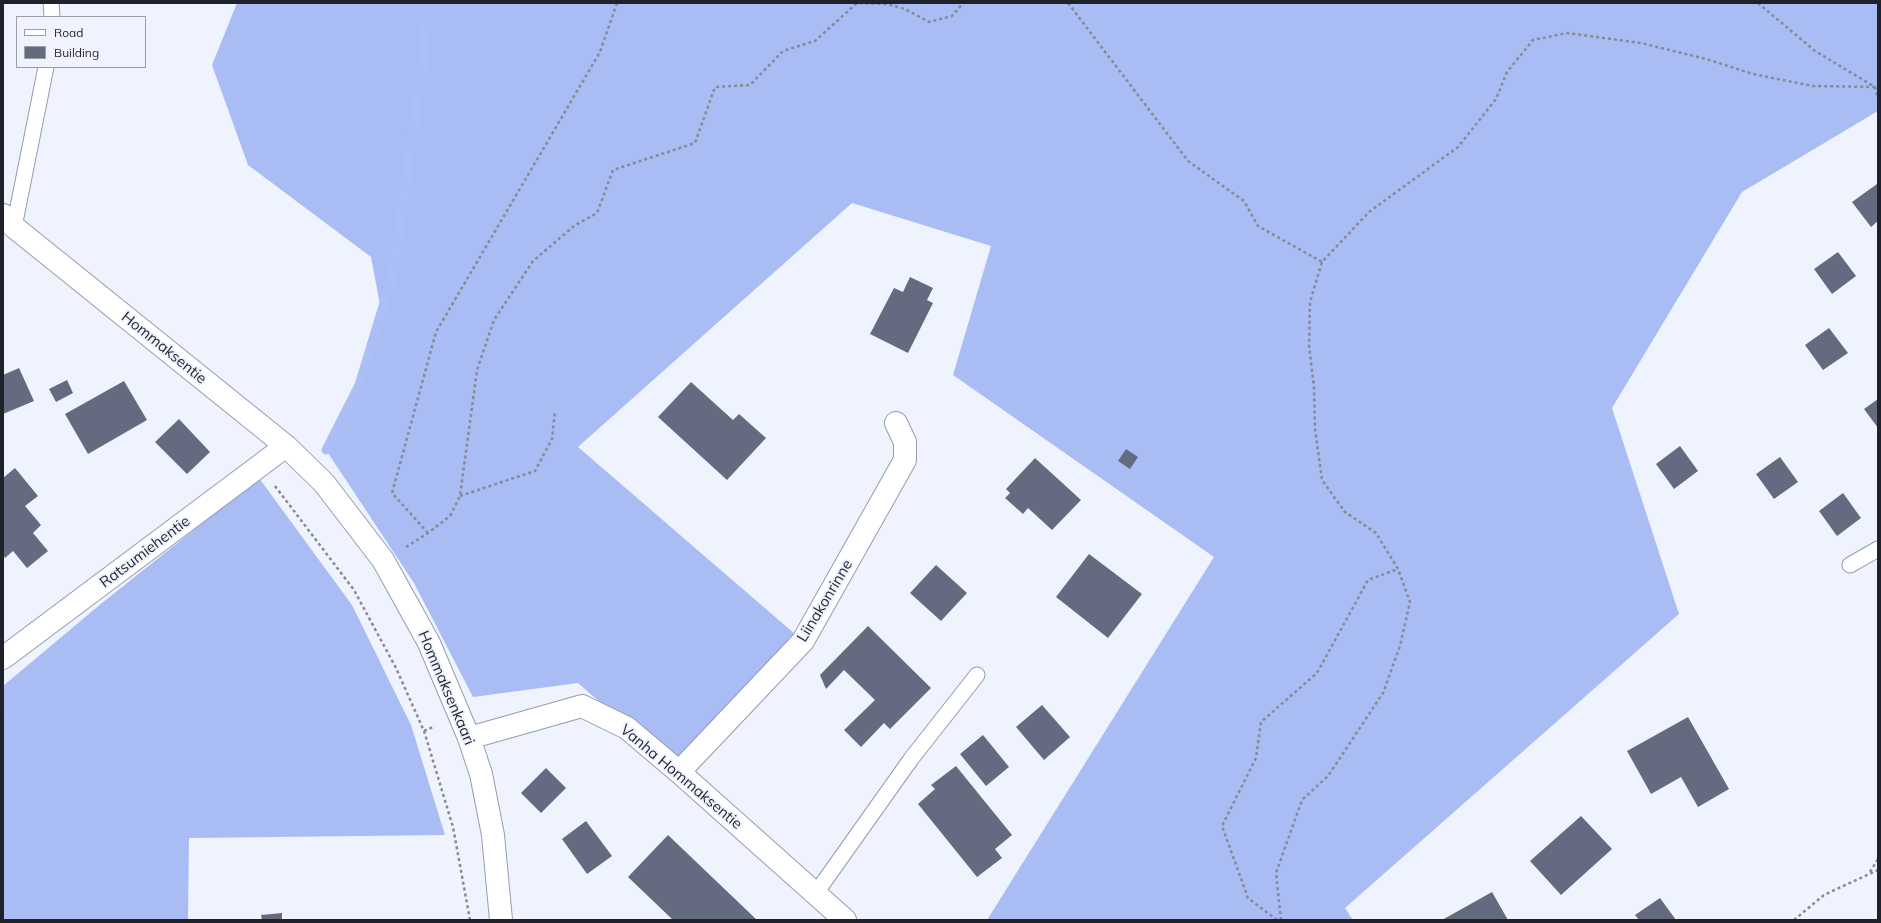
<!DOCTYPE html>
<html>
<head>
<meta charset="utf-8">
<style>
	body { margin:0 }
	#map { position:relative; width:1881px; height:923px; overflow:hidden; background:#eff3fd; font-family:Mulish,sans-serif }
	canvas { display:block }
	.frame { position:absolute; inset:0; border:4px solid #1f222b; pointer-events:none }
	.legend { position:absolute; left:16px; top:16px; width:130px; height:52px; box-sizing:border-box; background:#eff3fd; border:1px solid #9c9fa9; margin:0; padding:5px 7px; list-style:none; font-size:12px; color:#1f222b }
	.legend li { display:flex; align-items:center; gap:8px; height:20px }
	.legend b { width:20px; border:1px solid #9c9fa9 }
</style>
</head>
<body>
<div id="map">
<canvas width="1881" height="923"></canvas>
<div class="frame"></div>
<ul class="legend">
<li><b style="height:5px;background:#fff"></b>Road</li>
<li><b style="height:11px;background:#646b80"></b>Building</li>
</ul>
</div>
<script>
const context = document.querySelector('canvas').getContext('2d');
context.lineJoin = 'round';
function paint(path, color) { context.fillStyle = color; context.fill(path, 'evenodd'); }
const shape = rows => new Path2D(rows.map(r => 'M' + r).join(''));
function strokePath(path, color, width, dash) { context.strokeStyle = color; context.lineWidth = width; context.lineCap = dash ? 'butt' : 'round'; context.setLineDash(dash || []); context.stroke(path); }
function drawText(font, color, halo, rows, align = 'center') {
  context.font = font + ' Mulish,sans-serif'; context.lineWidth = 4; context.setLineDash([]); context.textBaseline = 'middle'; context.strokeStyle = halo; context.fillStyle = color; for (const [text, x, y, turn = 0] of rows) {
    context.save(); context.translate(x, y); context.rotate((+turn || 0) * Math.PI / 180); context.textAlign = isNaN(turn) ? turn : align; if (halo) context.strokeText(text, 0, 0); context.fillText(text, 0, 0); context.restore();
  }
}
paint(shape([
	[237,3,1878,3,1878,111,1742,192,1612,408,1679,614,1345,908,1353,920,987,920,1214,557,953,375,991,246,852,203,578,447,803,641,679,772,578,683,473,697,414,583,326,450,359,385,381,310,371,257,248,165,212,65],
	[259,478,352,605,411,725,445,835,189,838,188,920,3,920,3,686,102,603]
]), '#aabcf4');
strokePath(shape([
	[326,450,359,385,393,273,425,46,427,3],
	[3,719,261,506]
]), '#acbef6', 9);
paint(shape([
	[1877,184,1878,186,1878,221,1871,227,1852,202],
	[1838,252,1856,276,1832,294,1814,269],
	[910,277,933,288,927,300,933,303,908,353,870,334,894,288,903,292],
	[1829,328,1848,353,1823,370,1805,345],
	[19,368,34,401,3,414,3,375],
	[67,380,73,393,56,402,49,389],
	[124,381,147,420,88,454,65,414],
	[691,382,733,420,739,414,766,438,727,480,658,417],
	[1878,399,1878,428,1864,409],
	[179,419,210,452,187,474,155,442],
	[1680,446,1698,471,1674,489,1656,464],
	[1126,449,1138,457,1130,469,1118,461],
	[1780,457,1798,482,1774,499,1756,474],
	[1035,458,1081,500,1052,530,1028,508,1023,514,1005,498,1010,493,1006,489],
	[15,468,38,496,25,506,41,525,33,533,48,551,27,568,13,551,5,558,3,555,3,478],
	[1843,493,1861,518,1837,536,1819,511],
	[1089,554,1142,594,1108,638,1056,597],
	[936,565,967,593,941,621,910,593],
	[868,626,931,688,890,729,884,723,861,747,844,730,875,700,844,670,826,689,820,675],
	[1042,705,1070,737,1044,760,1016,727],
	[1688,717,1729,789,1698,807,1681,777,1651,794,1627,751],
	[983,735,1009,767,986,786,960,754],
	[956,766,1012,835,995,849,1002,858,977,877,918,804,935,789,931,785],
	[546,768,566,788,541,813,521,793],
	[1581,816,1612,849,1561,895,1530,861],
	[586,821,612,856,587,874,562,839],
	[668,835,757,920,673,920,628,877],
	[1492,892,1508,920,1442,920],
	[1660,898,1676,920,1639,920,1635,915],
	[282,913,282,920,262,920,261,915]
]), '#646b80');
const service = shape([
	[51,3,52,17],
	[14,227,46,67],
	[1850,565,1878,549],
	[816,893,911,759,977,675]
]);
const minor = shape([
	[3,215,14,227,286,446,324,483,383,560,429,643,469,738,481,774,493,835,501,920],
	[3,658,286,446],
	[469,738,582,706,627,728,679,772,845,920],
	[679,772,803,641,905,460,905,442,896,423]
]);
strokePath(service, '#959cb3', 17);
strokePath(minor, '#959cb3', 24);
strokePath(shape([
	[1068,3,1188,161,1244,201,1258,226,1322,262],
	[1758,3,1815,51,1875,87,1878,99],
	[275,486,354,590,396,668,424,731,453,827,470,920],
	[460,496,535,471,552,439,555,411],
	[428,533,392,493,436,332,600,52,617,3],
	[406,547,428,533,450,516,460,496,477,370,494,320,533,261,574,226,597,213,613,170,695,143,715,87,750,85,783,51,815,41,857,3,887,4,905,9,929,22,952,16,963,3],
	[424,731,435,726],
	[1870,872,1878,859],
	[1277,920,1248,898,1222,826,1256,758,1261,722,1317,673,1368,580,1398,569],
	[1281,920,1276,873,1302,800,1328,776,1383,693,1400,646,1410,602,1398,569,1376,533,1345,512,1322,480,1315,429,1314,387,1309,346,1310,302,1322,262,1369,212,1458,147,1496,99,1507,72,1533,40,1567,33,1641,43,1706,59,1753,74,1813,86,1875,87,1878,85],
	[1794,920,1824,895,1878,870]
]), '#868a93', 2.5, [3, 3]);
strokePath(service, '#fff', 15);
strokePath(minor, '#fff', 22);
drawText('15px', '#1f222b', '#eff3fd', [
	["Hommaksentie",164,348,39],
	["Ratsumiehentie",145,552,-37],
	["Liinakonrinne",825,601,-59],
	["Hommaksenkaari",446,688,67],
	["Vanha Hommaksentie",681,777,40]
]);
</script>
</body>
</html>
